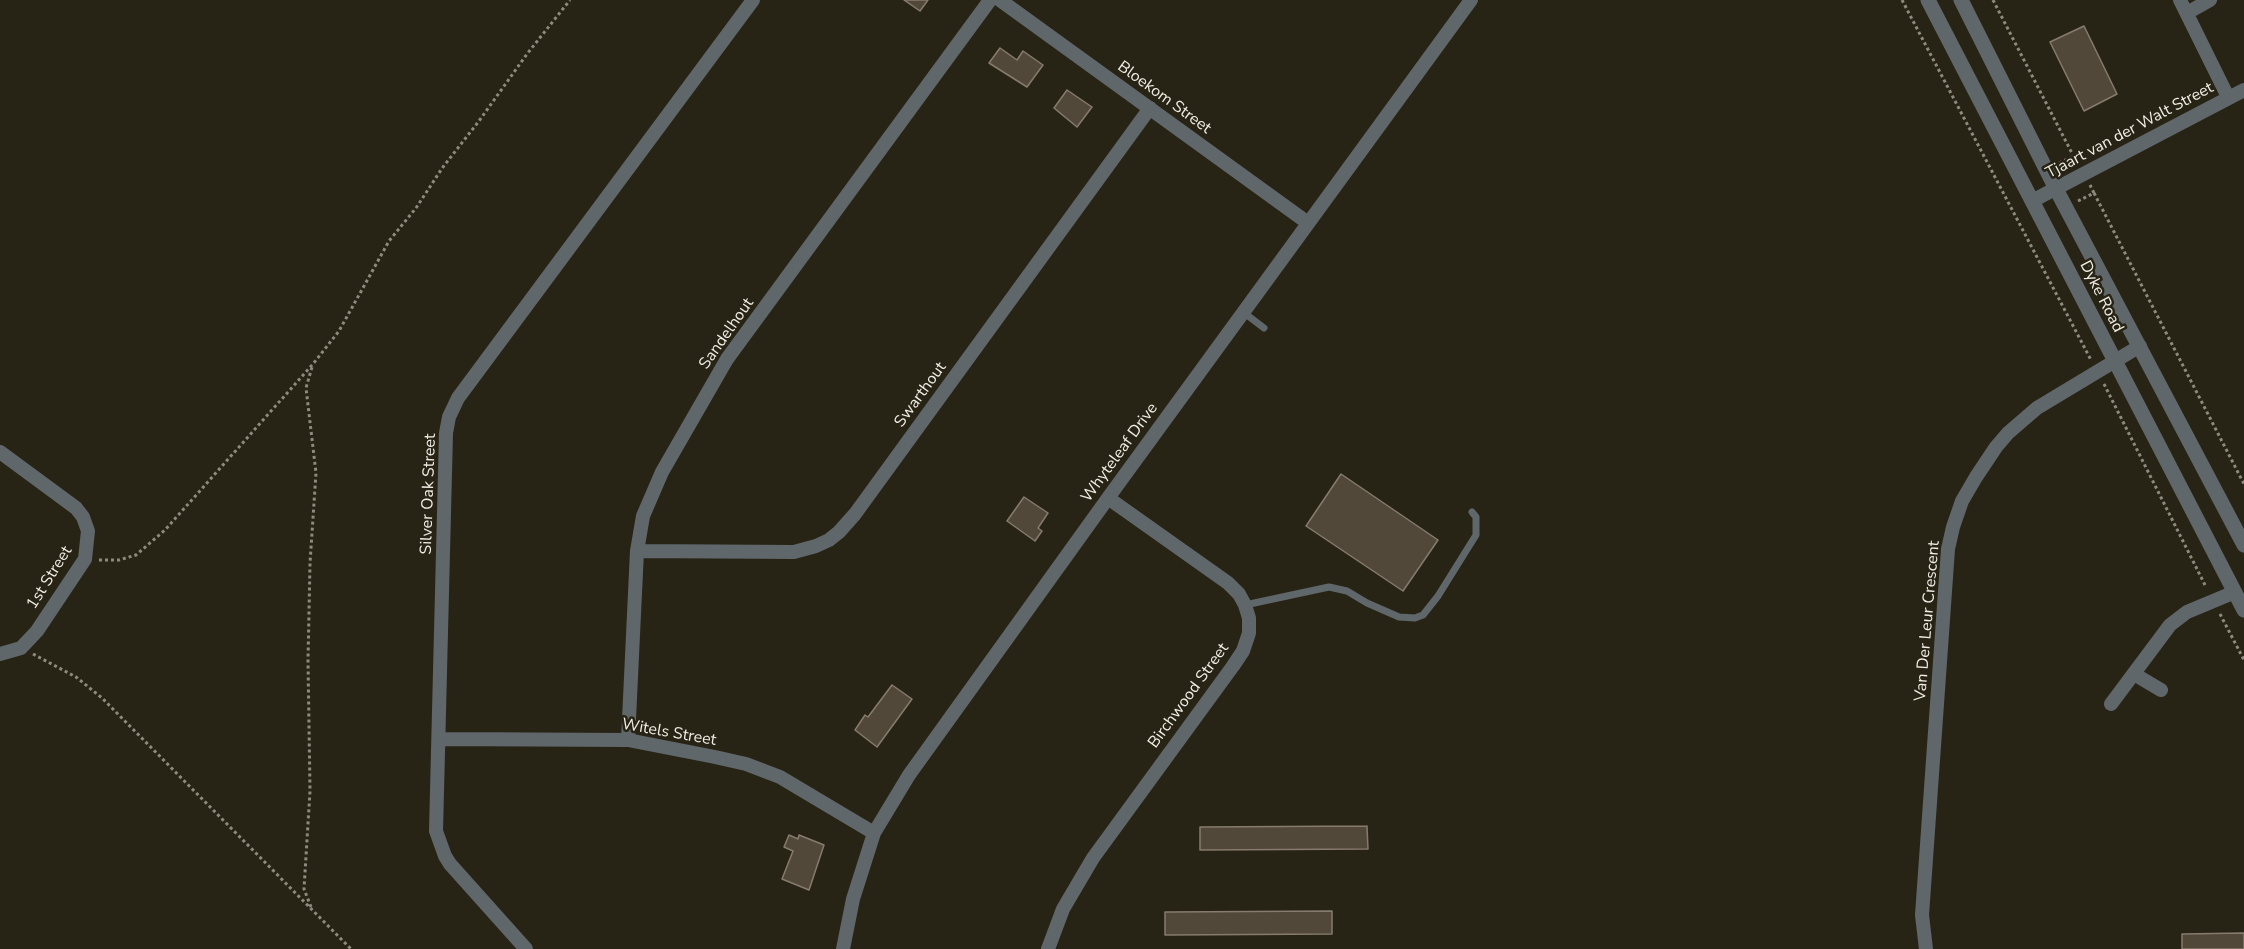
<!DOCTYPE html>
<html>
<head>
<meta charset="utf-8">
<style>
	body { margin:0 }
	canvas { display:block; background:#282415 }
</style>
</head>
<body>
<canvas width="2244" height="949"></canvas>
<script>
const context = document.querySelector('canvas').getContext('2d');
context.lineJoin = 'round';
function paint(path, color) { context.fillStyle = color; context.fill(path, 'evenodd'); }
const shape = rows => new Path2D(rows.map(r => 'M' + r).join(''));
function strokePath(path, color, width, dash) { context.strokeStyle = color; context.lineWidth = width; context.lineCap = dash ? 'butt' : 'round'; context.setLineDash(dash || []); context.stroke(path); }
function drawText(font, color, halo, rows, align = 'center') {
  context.font = font + ' "Nunito Sans",sans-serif'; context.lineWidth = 5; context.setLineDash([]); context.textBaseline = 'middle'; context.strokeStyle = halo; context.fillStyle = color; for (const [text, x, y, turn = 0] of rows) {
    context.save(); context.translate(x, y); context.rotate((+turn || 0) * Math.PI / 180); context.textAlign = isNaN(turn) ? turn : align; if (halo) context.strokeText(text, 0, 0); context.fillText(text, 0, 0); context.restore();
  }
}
const building = shape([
	[904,0,928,0,920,11,904,0],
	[2084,26,2117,94,2084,111,2050,42,2084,26],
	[1000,48,1017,60,1023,51,1043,65,1027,87,989,63,1000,48],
	[1067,90,1092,107,1077,127,1054,108,1067,90],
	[1341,474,1438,540,1403,591,1306,526,1341,474],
	[1024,497,1048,513,1038,528,1042,531,1035,541,1007,521,1024,497],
	[892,685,912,699,877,747,855,730,865,715,868,717,892,685],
	[1367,826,1368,849,1200,850,1200,827,1367,826],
	[789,835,798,839,799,835,824,845,809,890,782,879,793,851,784,847,789,835],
	[1332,911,1332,934,1165,935,1165,912,1332,911],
	[2244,933,2244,949,2182,949,2182,934,2244,933]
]);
paint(building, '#52483a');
strokePath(building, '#867b6c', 1.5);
strokePath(shape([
	[1902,0,2091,360],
	[1993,0,2076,161],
	[2059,163,2074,156],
	[2094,193,2244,484],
	[2078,201,2094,193,2090,185],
	[2104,384,2206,587],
	[99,560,119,560,136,555,165,530,313,364,339,331,389,241,416,208,443,167,479,121,527,54,570,0],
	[2220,614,2244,660],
	[33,654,76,677,102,698,351,949],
	[311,907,304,889,310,791,308,661,310,563,316,473,306,388,312,367]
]), '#8d8a7e', 3, [3, 3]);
strokePath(shape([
	[1243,312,1264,328],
	[1245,605,1329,587,1347,591,1367,603,1399,617,1415,618,1423,615,1438,596,1476,535,1476,517,1472,512]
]), '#5f676b', 7);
strokePath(shape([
	[1000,0,1308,223],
	[2180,0,2228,97],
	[2187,13,2210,0],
	[2032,201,2244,90],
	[0,452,76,508,83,517,88,531,85,559,37,631,21,648,0,654],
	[637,551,794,552,816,546,829,540,839,532,855,514,1150,108],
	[2134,674,2161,690],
	[2111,704,2170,625,2187,612,2235,592],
	[440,739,628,740,715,757,746,764,780,777,874,833],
	[628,740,637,551,643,516,662,472,727,359,990,0],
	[526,949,450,864,445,856,436,831,446,433,449,417,458,398,753,0],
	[843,949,853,899,874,833,909,775,1108,498,1471,0],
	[1048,949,1063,909,1093,858,1233,666,1243,651,1249,633,1249,618,1245,605,1239,594,1228,583,1108,498],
	[1926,949,1922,915,1948,549,1953,527,1962,501,1976,477,1996,447,2008,433,2037,408,2140,346]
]), '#5f676b', 14);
strokePath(shape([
	[1928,0,2244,610],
	[1961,0,2056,189,2244,545]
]), '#5f676b', 15);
drawText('16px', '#f1efe5', '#282415', [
	["Bloekom Street",1164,98,36],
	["Tjaart van der Walt Street",2130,131,-28],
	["Dyke Road",2101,297,63],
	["Sandelhout",727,334,-55],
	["Swarthout",921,395,-54],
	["Whyteleaf Drive",1120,453,-54],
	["Silver Oak Street",429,494,-88],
	["1st Street",50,578,-58],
	["Van Der Leur Crescent",1928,621,-85],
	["Birchwood Street",1189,696,-54],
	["Witels Street",669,733,10]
]);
</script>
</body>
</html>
